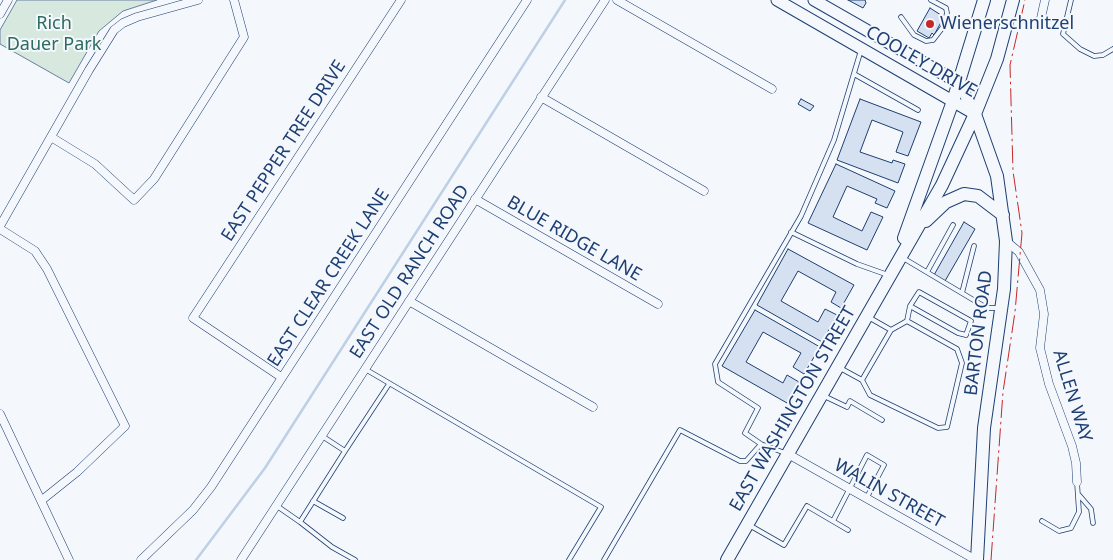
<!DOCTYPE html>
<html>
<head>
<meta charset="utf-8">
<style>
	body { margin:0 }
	canvas { display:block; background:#f4f7fb }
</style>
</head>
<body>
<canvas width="1113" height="560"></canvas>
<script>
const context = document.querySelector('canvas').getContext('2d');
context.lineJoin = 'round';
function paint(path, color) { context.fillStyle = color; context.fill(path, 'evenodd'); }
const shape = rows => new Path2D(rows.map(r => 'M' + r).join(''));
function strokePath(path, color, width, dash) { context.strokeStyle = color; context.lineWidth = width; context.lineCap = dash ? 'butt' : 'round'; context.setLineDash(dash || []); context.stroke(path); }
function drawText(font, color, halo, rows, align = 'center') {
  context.font = font + ' "Noto Sans",sans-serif'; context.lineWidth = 4; context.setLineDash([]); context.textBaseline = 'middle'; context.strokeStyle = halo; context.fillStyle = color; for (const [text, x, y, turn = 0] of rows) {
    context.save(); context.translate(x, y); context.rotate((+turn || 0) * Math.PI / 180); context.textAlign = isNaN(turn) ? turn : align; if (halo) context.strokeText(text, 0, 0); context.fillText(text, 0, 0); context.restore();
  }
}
const green = shape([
	[17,0,157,0,123,11,99,31,69,83,0,44,0,30,17,0]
]);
paint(green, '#d7e8df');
strokePath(green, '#687fa3', 1);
strokePath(shape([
	[196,560,265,468,565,0]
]), '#bed0e5', 2.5);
const building = shape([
	[848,0,865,0,866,3,863,8,848,0],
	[930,8,944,17,934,35,932,33,929,38,917,31,930,8],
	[801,99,814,106,810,111,798,104,801,99],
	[860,99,921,122,908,156,896,152,903,132,872,120,860,152,892,163,893,160,905,164,898,183,837,160,860,99],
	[836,164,895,191,887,208,875,203,877,199,847,186,833,217,862,231,871,212,883,217,867,250,808,223,836,164],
	[964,222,975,229,945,281,934,275,964,222],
	[788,249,854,285,841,308,831,302,836,292,798,271,781,301,818,322,825,309,837,315,822,342,757,305,788,249],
	[755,310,820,347,804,374,793,367,801,353,763,332,746,362,783,383,787,375,799,382,787,403,722,366,755,310]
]);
paint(building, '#d5e0f0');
strokePath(building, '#1d3f73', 1);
const lane = shape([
	[1071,0,1063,34,1080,49,1094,56,1103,55,1113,49],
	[901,17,914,35,926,41,933,40,943,27,947,13,946,8,931,0],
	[854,74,918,110],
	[791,232,857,264,888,275],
	[903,258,987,308,1000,308],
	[927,272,953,225],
	[962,293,974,246],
	[870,318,891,330,907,321],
	[840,368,862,380,870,395,938,428,947,427,962,363,957,349,907,321,910,306,919,292,971,321,966,335,958,333,910,306],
	[365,369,601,507,569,560],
	[862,380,891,330],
	[824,396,847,407,850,401,882,420],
	[322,436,345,451,389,384],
	[761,444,745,433,758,408,718,382,715,364,801,216,834,140,861,50],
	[345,451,300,522,332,547,355,560],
	[1079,495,1091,509,1093,523],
	[313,501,343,518],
	[277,506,300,522],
	[833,521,867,455,884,465,866,499],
	[1042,521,1059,531,1071,528,1079,512,1077,482],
	[749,525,784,545,807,506,848,530],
	[604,560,680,430,740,461,746,461,761,444,785,453]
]);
const street = shape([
	[617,0,772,89],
	[0,14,8,0],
	[1041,18,1045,0],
	[541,97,704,191],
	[51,137,95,164,134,200,154,179,244,37,234,0],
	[475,199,658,304],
	[0,226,89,70,114,30,123,23,137,17,198,0],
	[0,229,35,251,47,269,125,426,77,472,42,500],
	[1006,241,1019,252,1040,290,1044,314,1040,348,1049,384,1072,446,1076,463,1077,482],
	[409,301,593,407],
	[281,377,193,318,401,0],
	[0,414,69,560],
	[788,454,976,560],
	[141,560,193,510,211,487,527,0],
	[241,560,605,0]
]);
const secondary = shape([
	[777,0,975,114],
	[814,0,959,83,975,114]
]);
const primary = shape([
	[975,114,997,176,1006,241,1004,289,984,428,977,560],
	[926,221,946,202,964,194,978,196,1003,215],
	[904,238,953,101,984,0],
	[727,560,942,185,975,114,997,59,1013,0]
]);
strokePath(lane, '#1d3f73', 5.5);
strokePath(street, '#1d3f73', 9);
strokePath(secondary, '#1d3f73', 13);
strokePath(primary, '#1d3f73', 14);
strokePath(lane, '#f4f7fb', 4);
strokePath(street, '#f4f7fb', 8);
strokePath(secondary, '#f4f7fb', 11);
strokePath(primary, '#f4f7fb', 12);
strokePath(shape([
	[991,560,1003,392,1015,312,1022,233,1013,171,1010,65,1025,0]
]), '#c62828', 1, [18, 4, 2.5, 4]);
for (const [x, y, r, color] of [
	[930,24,5,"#c62828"]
]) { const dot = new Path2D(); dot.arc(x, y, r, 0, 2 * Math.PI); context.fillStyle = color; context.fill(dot); strokePath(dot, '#f4f7fb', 2); }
drawText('18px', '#2c6c60', '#f4f7fb', [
	["Rich",54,24],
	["Dauer Park",54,45]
]);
drawText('18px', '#1d3f73', '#f4f7fb', [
	["Wienerschnitzel",940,24]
], 'left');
drawText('18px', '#1d3f73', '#f4f7fb', [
	["COOLEY DRIVE",921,62,30],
	["EAST PEPPER TREE DRIVE",284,151,-57],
	["BLUE RIDGE LANE",574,239,30],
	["EAST OLD RANCH ROAD",410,272,-57],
	["EAST CLEAR CREEK LANE",329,278,-57],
	["BARTON ROAD",979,333,-83],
	["ALLEN WAY",1072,396,73],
	["EAST WASHINGTON STREET",793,409,-60],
	["WALIN STREET",889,494,29]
]);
</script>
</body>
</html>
